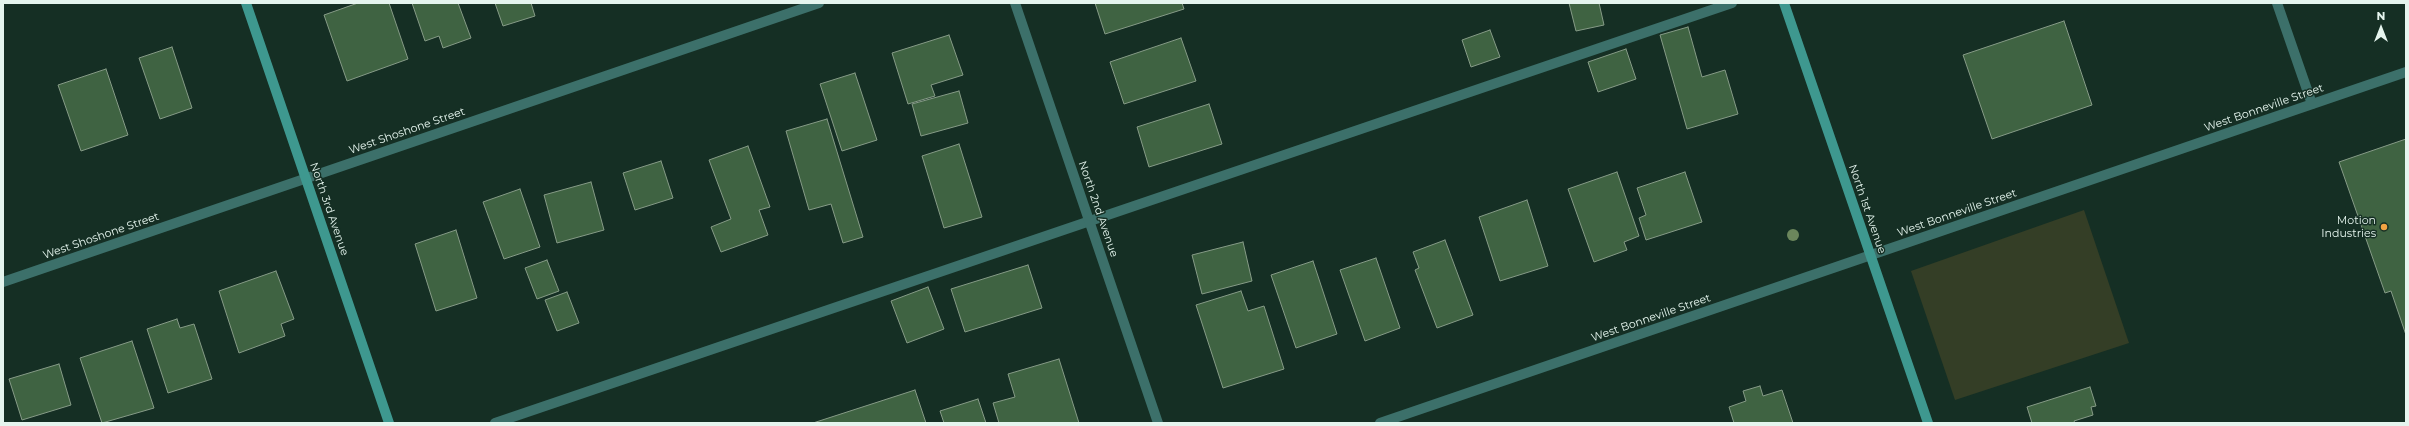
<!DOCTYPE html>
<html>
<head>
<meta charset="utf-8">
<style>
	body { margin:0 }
	#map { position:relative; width:2409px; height:426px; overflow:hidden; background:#152f24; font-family:Montserrat,sans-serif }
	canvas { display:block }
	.frame { position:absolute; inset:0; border:4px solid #e5f5ee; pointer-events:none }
	.north { position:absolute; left:2361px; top:8px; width:40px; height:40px; -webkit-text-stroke:3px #152f24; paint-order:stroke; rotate:0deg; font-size:11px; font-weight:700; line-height:16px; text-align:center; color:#e5f5ee }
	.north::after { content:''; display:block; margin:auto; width:14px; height:18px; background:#e5f5ee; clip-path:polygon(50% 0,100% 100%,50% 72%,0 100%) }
</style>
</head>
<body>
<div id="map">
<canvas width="2409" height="426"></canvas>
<div class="frame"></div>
<div class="north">N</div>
</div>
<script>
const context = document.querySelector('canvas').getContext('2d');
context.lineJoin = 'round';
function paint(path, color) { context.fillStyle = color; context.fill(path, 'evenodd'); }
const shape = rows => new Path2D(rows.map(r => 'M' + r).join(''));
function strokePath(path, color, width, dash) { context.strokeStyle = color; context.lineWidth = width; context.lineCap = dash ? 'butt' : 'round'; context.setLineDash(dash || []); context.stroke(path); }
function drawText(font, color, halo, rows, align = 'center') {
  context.font = font + ' Montserrat,sans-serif'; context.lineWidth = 3; context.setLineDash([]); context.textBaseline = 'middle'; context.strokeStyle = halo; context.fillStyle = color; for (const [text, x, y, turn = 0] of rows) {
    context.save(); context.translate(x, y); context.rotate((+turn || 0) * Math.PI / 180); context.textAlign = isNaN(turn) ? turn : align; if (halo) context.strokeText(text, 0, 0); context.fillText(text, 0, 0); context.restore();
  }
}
paint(shape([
	[2084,210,2129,343,1955,400,1911,271]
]), '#343e26');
const building = shape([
	[358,3,389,3,408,59,347,81,324,15,358,3],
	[412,3,458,3,471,38,443,48,439,36,425,41,412,3],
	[495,3,531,3,535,16,503,26,495,3],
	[1095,3,1182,3,1184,9,1105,34,1095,3],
	[1569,3,1599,3,1604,25,1576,31,1569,3],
	[2064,21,2092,105,1992,139,1963,55,2064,21],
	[1688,27,1702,77,1725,70,1738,114,1687,129,1660,35,1688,27],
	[1490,30,1500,57,1471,67,1462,40,1490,30],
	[949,35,963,75,931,85,935,96,908,104,892,53,949,35],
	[1181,38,1196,81,1124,104,1110,62,1181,38],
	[172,47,192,108,160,119,139,58,172,47],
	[1626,49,1636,79,1598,92,1588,62,1626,49],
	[106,69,128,135,81,151,58,85,106,69],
	[855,73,877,140,842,151,820,84,855,73],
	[959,91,968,123,921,136,912,104,959,91],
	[1209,104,1222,144,1149,167,1137,127,1209,104],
	[827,119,863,237,843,243,831,204,809,210,786,131,827,119],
	[2406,139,2406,335,2391,291,2385,293,2339,162,2406,139],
	[959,144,982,217,944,228,922,156,959,144],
	[748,146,770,207,759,210,768,235,721,252,711,227,731,219,709,160,748,146],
	[661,161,673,198,635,210,623,173,661,161],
	[1617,172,1639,236,1624,242,1627,250,1594,262,1568,189,1617,172],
	[1685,172,1702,222,1646,240,1639,218,1646,215,1637,188,1685,172],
	[591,182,604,230,557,243,544,195,591,182],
	[520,189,540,247,504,259,483,202,520,189],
	[1527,200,1548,266,1500,281,1479,217,1527,200],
	[456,230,477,298,436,311,415,244,456,230],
	[1445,240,1473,315,1437,328,1415,270,1419,268,1413,252,1445,240],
	[1243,242,1252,281,1202,294,1192,255,1243,242],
	[1376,258,1400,328,1365,341,1340,270,1376,258],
	[547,260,559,291,537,299,525,268,547,260],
	[1313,261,1337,334,1296,348,1271,275,1313,261],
	[1028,265,1042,308,965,332,951,289,1028,265],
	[276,271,294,319,281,324,285,336,239,353,219,291,276,271],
	[928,287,944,329,907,343,891,301,928,287],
	[1241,291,1248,311,1264,306,1284,369,1223,388,1196,305,1241,291],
	[567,292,579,323,557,331,545,300,567,292],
	[177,319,180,328,194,324,212,379,168,393,147,329,177,319],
	[132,341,154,408,102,423,80,358,132,341],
	[1059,359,1079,423,999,423,993,403,1015,397,1008,374,1059,359],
	[59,364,71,405,22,420,9,379,59,364],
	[1760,386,1763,396,1782,390,1793,423,1734,423,1729,407,1746,401,1743,391,1760,386],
	[2090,387,2096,406,2091,407,2093,415,2074,421,2075,423,2032,423,2027,407,2090,387],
	[915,390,926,423,813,423,915,390],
	[978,399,986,423,944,423,940,411,978,399]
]);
paint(building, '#3f6342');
strokePath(building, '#869b87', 1);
strokePath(shape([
	[2277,3,2312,104],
	[495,423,1732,3]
]), '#3c706a', 10);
strokePath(shape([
	[1015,3,1158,423],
	[3,282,819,3],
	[1380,423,2406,72]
]), '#3c706a', 10);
strokePath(shape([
	[246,3,389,423],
	[1784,3,1928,423]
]), '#3e988f', 10);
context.fillStyle = '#6b865c';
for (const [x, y] of [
	[1793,235]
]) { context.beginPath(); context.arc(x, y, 6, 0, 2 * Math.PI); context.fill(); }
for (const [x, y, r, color] of [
	[2384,227,4,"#f3a443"]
]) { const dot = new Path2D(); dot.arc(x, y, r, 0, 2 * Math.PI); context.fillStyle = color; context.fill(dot); strokePath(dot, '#152f24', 1.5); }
drawText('11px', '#e5f5ee', '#152f24', [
	["West Bonneville Street",2264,108,-19],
	["West Shoshone Street",407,131,-19],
	["North 3rd Avenue",329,209,71],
	["North 2nd Avenue",1098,209,71],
	["North 1st Avenue",1867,209,71],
	["West Bonneville Street",1957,213,-19],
	["West Shoshone Street",101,236,-19],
	["West Bonneville Street",1651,318,-19]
]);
drawText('11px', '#e5f5ee', '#152f24', [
	["Motion",2376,221],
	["Industries",2376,234]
], 'right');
</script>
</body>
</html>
